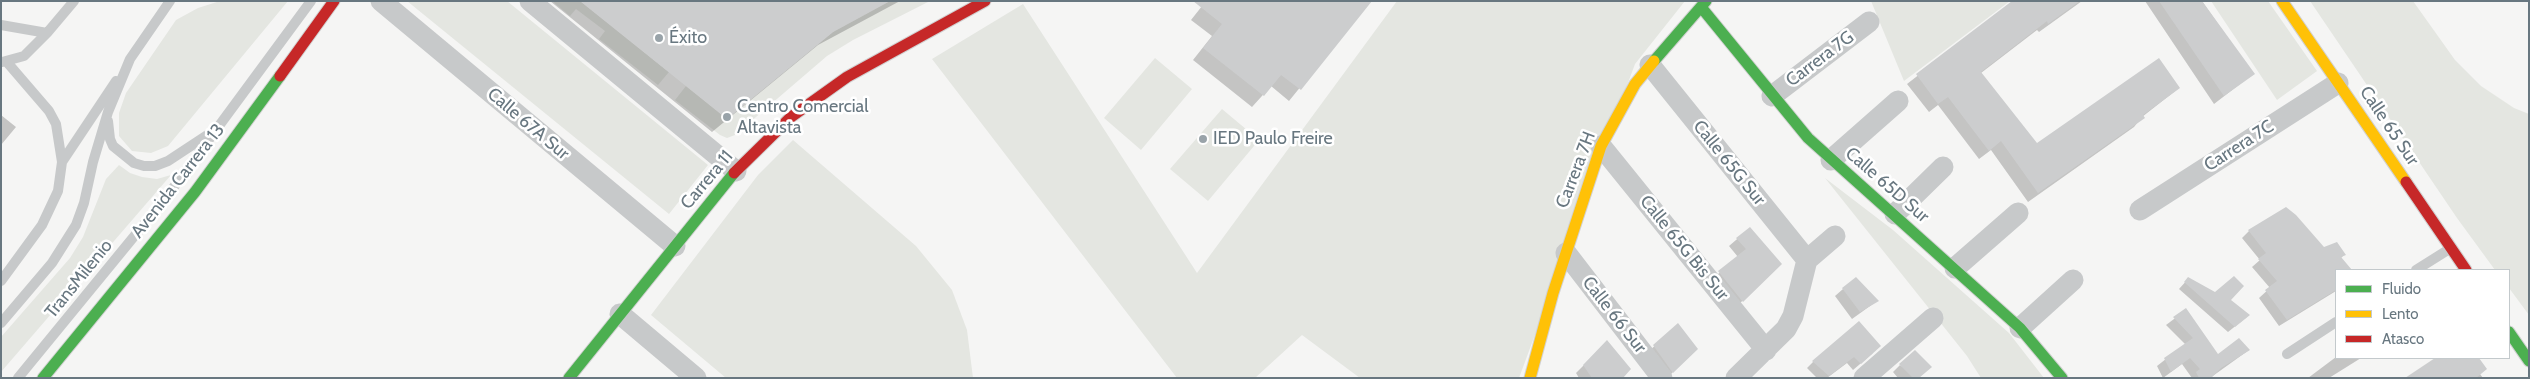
<!DOCTYPE html>
<html>
<head>
<meta charset="utf-8">
<style>
	body { margin:0 }
	#map { position:relative; width:2530px; height:379px; overflow:hidden; background:#f5f5f4; font-family:Cabin,sans-serif }
	canvas { display:block }
	.frame { position:absolute; inset:0; border:2px solid #687780; pointer-events:none }
	.legend { position:absolute; left:2335px; top:269px; width:175px; height:90px; box-sizing:border-box; background:#fff; border:1px solid #c3c9cc; margin:0; padding:6px 9px; list-style:none; font-size:15px; color:#687780 }
	.legend li { display:flex; align-items:center; gap:10px; height:25px }
	.legend b { width:25px; border:1px solid #c3c9cc }
</style>
</head>
<body>
<div id="map">
<canvas width="2530" height="379"></canvas>
<div class="frame"></div>
<ul class="legend">
<li><b style="height:6px;background:#4caf50"></b>Fluido</li>
<li><b style="height:6px;background:#ffc107"></b>Lento</li>
<li><b style="height:6px;background:#c62828"></b>Atasco</li>
</ul>
</div>
<script>
const context = document.querySelector('canvas').getContext('2d');
context.lineJoin = 'round';
function paint(path, color) { context.fillStyle = color; context.fill(path, 'evenodd'); }
const shape = rows => new Path2D(rows.map(r => 'M' + r).join(''));
function strokePath(path, color, width, dash) { context.strokeStyle = color; context.lineWidth = width; context.lineCap = dash ? 'butt' : 'round'; context.setLineDash(dash || []); context.stroke(path); }
function drawText(font, color, halo, rows, align = 'center') {
  context.font = font + ' Cabin,sans-serif'; context.lineWidth = 5; context.setLineDash([]); context.textBaseline = 'middle'; context.strokeStyle = halo; context.fillStyle = color; for (const [text, x, y, turn = 0] of rows) {
    context.save(); context.translate(x, y); context.rotate((+turn || 0) * Math.PI / 180); context.textAlign = isNaN(turn) ? turn : align; if (halo) context.strokeText(text, 0, 0); context.fillText(text, 0, 0); context.restore();
  }
}
paint(shape([
	[220,1,288,1,168,146,151,153,132,151,119,136,119,113,126,93,176,20,198,8],
	[407,1,507,1,708,165,669,214],
	[552,1,580,1,669,72,658,85,599,39,605,31,576,9,570,16],
	[890,1,930,1,853,40,827,56,735,135,727,138,720,135,675,100,686,86,727,119,833,32],
	[1397,1,1685,1,1635,64,1519,378,1360,378,1302,335,1255,378,1177,378,932,59,1023,4,1197,273],
	[1871,1,2010,1,1904,81],
	[2211,1,2268,1,2317,71,2277,100],
	[2310,1,2413,1,2455,60,2481,86,2514,108,2529,114,2529,315,2509,288,2509,270,2495,270,2457,218],
	[1155,58,1192,89,1141,150,1104,118],
	[1222,109,1259,140,1208,201,1170,169],
	[793,140,916,246,952,290,967,330,973,378,726,378,651,315,758,175],
	[119,165,130,173,142,177,157,179,171,175,1,372,1,337,70,258,83,237,106,179],
	[1825,178,1893,230,2009,333,2044,378,1981,378,1967,356]
]), '#e4e6e1');
paint(shape([
	[550,1,900,1,818,45,712,132],
	[1206,1,1370,1,1289,101,1271,86,1252,107,1193,60,1212,36,1191,20],
	[2014,1,2082,1,2039,32,2037,30,1981,73,2036,145,2179,88,2142,117,2134,127,2028,202,1991,150,1979,159,1938,105,1929,112,1907,84],
	[2145,1,2202,1,2253,74,2214,104],
	[1,115,16,127,1,145],
	[2286,209,2324,248,2344,255,2340,259,2350,270,2336,270,2336,291,2279,326,2259,298,2270,288,2252,267,2260,260,2242,238,2249,231],
	[1750,228,1780,264,1735,308,1711,280,1738,257,1729,246],
	[2188,279,2248,316,2228,332,2179,289],
	[1843,289,1877,301,1852,319,1835,296],
	[2186,310,2218,356,2249,350,2210,378,2192,378,2182,364,2163,378,2157,366,2185,344,2166,325],
	[1678,324,1696,349,1667,378,1646,354],
	[1607,342,1621,378,1579,378,1576,373],
	[1873,353,1853,370,1847,363,1827,378,1817,378,1807,368,1813,362],
	[2336,357,2361,358,2329,378,2308,378],
	[2438,358,2477,358,2485,369,2480,374,2483,378,2408,378],
	[1900,365,1918,378,1898,378,1893,372]
]), '#0003');
paint(shape([
	[580,1,890,1,833,32,727,119],
	[1193,1,1372,1,1301,90,1281,75,1264,96,1203,48,1222,24],
	[2012,1,2080,1,2048,24,2047,21,1981,72,2037,143,2159,58,2180,88,2143,115,2145,118,2038,193,2001,141,1989,151,1948,97,1938,104,1916,74],
	[2159,1,2202,1,2255,74,2224,96],
	[2286,207,2296,215,2324,247,2337,242,2346,255,2341,257,2352,270,2336,270,2336,290,2287,320,2265,290,2277,281,2258,259,2266,253,2248,230],
	[1750,227,1782,264,1743,302,1718,271,1746,249,1736,238],
	[2234,276,2244,286,2231,300,2250,315,2235,327,2184,282,2188,277,2215,292],
	[1856,277,1879,301,1860,312,1842,288],
	[2186,308,2218,354,2239,338,2250,350,2221,368,2211,378,2199,378,2196,372,2200,369,2190,358,2171,372,2164,358,2193,338,2173,317],
	[1859,321,1881,346,1861,364,1854,357,1829,376,1812,361],
	[1678,323,1698,349,1673,373,1653,345],
	[1607,340,1631,369,1623,378,1592,378,1583,365],
	[1915,350,1932,367,1919,378,1913,378,1899,364],
	[2435,358,2479,358,2487,369,2476,378,2405,378]
]), '#cccdce');
const fast = shape([
	[1701,7,1808,138,2020,328,2062,378],
	[1654,61,1706,1],
	[2509,332,2529,361],
	[43,378,195,192,280,76],
	[569,378,734,173]
]);
const slow = shape([
	[2282,1,2406,182],
	[1530,378,1553,293,1601,146,1635,84,1654,61]
]);
const jam = shape([
	[280,76,334,1],
	[734,173,791,117,847,77,985,1],
	[2406,182,2466,270]
]);
strokePath(fast, '#d1d1d1', 13);
strokePath(slow, '#d1d1d1', 13);
strokePath(jam, '#d1d1d1', 13);
strokePath(shape([
	[1,25,47,33,74,1],
	[6,61,49,111,56,124,62,162],
	[2,62,24,56,47,33],
	[108,121,110,139,113,146,134,163,144,166,155,166,168,161,209,134],
	[2416,270,2451,248],
	[1,281,42,225,58,191,62,162,116,81],
	[1,323,52,263,76,225,84,203,93,162,108,112,130,59,170,1],
	[2287,354,2336,322],
	[18,378,168,195,311,1]
]), '#c7c9ca', 10);
strokePath(shape([
	[381,1,675,246],
	[530,1,736,171],
	[1650,65,1807,260],
	[1772,96,1869,22],
	[1601,146,1766,350],
	[1831,160,1898,101],
	[2140,210,2338,83],
	[1895,214,1943,167],
	[1566,253,1662,378],
	[1955,268,2018,213],
	[620,314,696,378],
	[2020,328,2073,280],
	[1736,378,1786,329,1793,316,1807,260,1835,236],
	[1864,378,1933,318]
]), '#c7c9ca', 21);
strokePath(fast, '#4caf50', 11);
strokePath(slow, '#ffc107', 11);
strokePath(jam, '#c62828', 11);
for (const [x, y, r, color] of [
	[659,38,5,"#99a3a9"],
	[727,117,5,"#99a3a9"],
	[1203,139,5,"#99a3a9"]
]) { const dot = new Path2D(); dot.arc(x, y, r, 0, 2 * Math.PI); context.fillStyle = color; context.fill(dot); strokePath(dot, '#fff', 2); }
drawText('18px', '#687780', '#fff', [
	["Éxito",669,38],
	["Centro Comercial",737,107],
	["Altavista",737,128],
	["IED Paulo Freire",1213,139]
], 'left');
drawText('18px', '#687780', '#fff', [
	["Carrera 7G",1820,59,-37],
	["Calle 67A Sur",528,124,40],
	["Calle 65 Sur",2389,126,56],
	["Carrera 7C",2239,146,-33],
	["Calle 65G Sur",1729,163,51],
	["Carrera 7H",1576,170,-69],
	["Carrera 11",707,180,-50],
	["Avenida Carrera 13",178,181,-52],
	["Calle 65D Sur",1887,185,41],
	["Calle 65G Bis Sur",1684,248,51],
	["TransMilenio",79,279,-51],
	["Calle 66 Sur",1614,315,52]
]);
</script>
</body>
</html>
